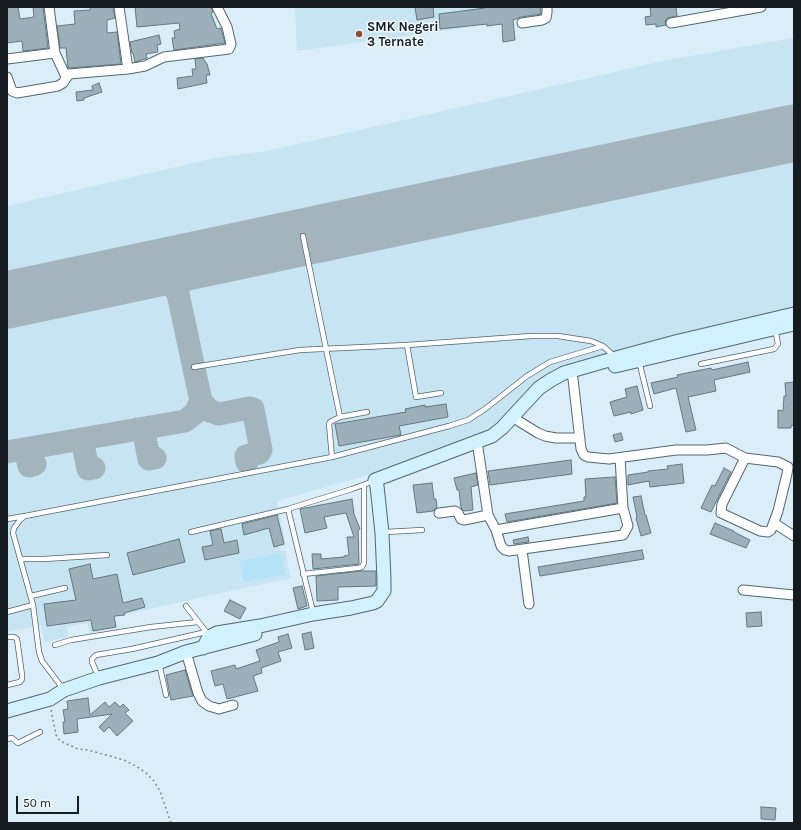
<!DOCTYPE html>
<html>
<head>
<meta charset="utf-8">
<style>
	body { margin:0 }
	#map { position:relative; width:801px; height:830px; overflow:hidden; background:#d9eef8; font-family:Karla,sans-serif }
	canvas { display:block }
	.frame { position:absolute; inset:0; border:8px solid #151c20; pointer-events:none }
	.scale { position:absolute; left:16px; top:796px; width:63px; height:18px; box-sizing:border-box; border:2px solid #151c20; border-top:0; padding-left:5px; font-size:12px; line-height:14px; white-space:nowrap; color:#151c20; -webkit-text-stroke:3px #f1f9fd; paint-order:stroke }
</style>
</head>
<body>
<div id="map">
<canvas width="801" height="830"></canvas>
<div class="frame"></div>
<div class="scale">50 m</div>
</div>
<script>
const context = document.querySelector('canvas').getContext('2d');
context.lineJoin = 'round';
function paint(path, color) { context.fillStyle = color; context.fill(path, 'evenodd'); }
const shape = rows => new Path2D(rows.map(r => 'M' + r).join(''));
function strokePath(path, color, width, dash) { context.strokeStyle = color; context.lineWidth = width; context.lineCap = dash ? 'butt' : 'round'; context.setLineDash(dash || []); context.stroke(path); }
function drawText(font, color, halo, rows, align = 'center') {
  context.font = font + ' Karla,sans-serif'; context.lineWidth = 3; context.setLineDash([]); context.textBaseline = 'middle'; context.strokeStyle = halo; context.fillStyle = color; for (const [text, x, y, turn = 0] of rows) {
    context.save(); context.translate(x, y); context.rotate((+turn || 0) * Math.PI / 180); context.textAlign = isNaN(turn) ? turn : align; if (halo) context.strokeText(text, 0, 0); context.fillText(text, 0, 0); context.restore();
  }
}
paint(shape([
	[295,7,547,7,548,16,297,51],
	[794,38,794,311,619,352,610,352,572,363,554,374,491,430,375,473,277,501,286,546,279,546,280,551,285,550,291,578,202,597,115,617,116,628,90,633,87,623,67,627,68,637,44,642,41,625,7,632,7,206,215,158,267,151,668,60]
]), '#c6e4f1');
paint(shape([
	[281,553,285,574,244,582,240,561]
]), '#b4e3f7');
strokePath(shape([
	[178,294,178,286,184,271,196,259],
	[201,401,210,411,219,414,249,408,253,409,261,450,259,453,246,456,247,462],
	[137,429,144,433,149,459,155,458],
	[77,440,83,444,88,469,94,468],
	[22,450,26,453,29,466,35,464],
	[7,452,185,421,195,413,201,401,178,294,172,284,165,277,143,270]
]), '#a3b4bc', 23);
strokePath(shape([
	[7,300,794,133]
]), '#a3b4bc', 57);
const building = shape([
	[7,7,18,7,20,19,34,17,33,7,43,7,48,48,23,51,22,41,7,43,7,7],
	[90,7,113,7,115,18,107,20,107,33,117,32,121,64,68,68,66,48,60,48,57,26,75,24,74,11,90,10,90,7],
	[135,7,211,7,213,12,211,13,217,29,221,28,221,29,225,43,174,50,172,38,175,38,174,31,180,29,179,23,137,27,135,7],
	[415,7,433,7,434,17,417,20,415,7],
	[485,7,540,7,541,14,521,17,513,20,515,40,503,42,502,24,487,26,487,24,440,29,439,14,485,8,485,7],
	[650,7,676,7,677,16,667,18,665,21,666,25,656,27,656,24,646,25,645,17,651,16,650,7],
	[159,35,161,44,157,45,158,52,146,54,147,58,135,62,133,53,132,53,130,42,159,35],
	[203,58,207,64,210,75,206,75,207,83,178,89,177,78,193,76,192,69,196,69,195,59,203,58],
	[99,83,102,92,84,98,84,100,77,101,76,92,93,90,92,86,99,83],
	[748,362,750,372,714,380,716,391,688,397,696,430,686,432,676,388,654,394,651,383,678,377,677,375,711,368,712,370,748,362],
	[794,382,794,426,791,425,791,428,778,428,778,410,783,411,784,396,786,396,785,383,794,382],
	[637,386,643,410,631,414,631,412,614,416,610,402,627,397,625,389,637,386],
	[446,404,448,417,399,426,401,435,395,436,339,446,335,424,406,412,405,409,425,405,425,407,446,404],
	[621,433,623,440,615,442,613,435,621,433],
	[571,460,572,474,490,485,488,471,571,460],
	[682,464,684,483,650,487,649,481,628,485,628,475,648,472,648,471,668,469,667,466,682,464],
	[724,468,731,472,711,512,701,508,712,485,715,486,724,468],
	[476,473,478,485,471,487,473,510,464,511,461,508,459,490,457,490,454,478,476,473],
	[615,477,617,503,507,522,505,514,584,501,584,497,586,497,585,479,615,477],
	[432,483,434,499,436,499,437,507,433,511,417,513,413,485,432,483],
	[641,496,645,515,646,515,651,533,641,536,636,518,637,517,633,497,641,496],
	[352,499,354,514,360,529,358,530,359,564,313,569,312,554,321,554,321,559,344,557,344,556,349,555,347,537,354,537,346,513,324,517,327,528,305,533,300,509,352,499],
	[277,515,284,544,274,547,269,528,244,535,242,524,277,515],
	[715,523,734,531,734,532,750,540,746,548,710,534,715,523],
	[221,529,224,543,237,540,239,553,205,560,202,547,213,545,210,531,221,529],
	[528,537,529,542,514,544,513,540,528,537],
	[179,539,185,562,133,575,127,553,179,539],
	[642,550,644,559,540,576,538,567,642,550],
	[90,564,93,579,117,574,123,603,142,598,145,607,124,613,125,615,114,616,116,627,93,631,91,620,47,626,44,604,76,600,69,569,90,564],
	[361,571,376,571,376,586,338,587,338,600,317,601,316,576,361,571],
	[302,586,307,606,298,609,293,588,302,586],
	[230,600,246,608,240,619,224,611,230,600],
	[761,612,762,626,747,627,746,613,761,612],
	[311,632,314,648,305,650,302,634,311,632],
	[288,634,292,648,278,652,281,661,261,668,262,673,253,676,258,691,227,699,223,684,215,686,211,671,235,665,236,669,260,661,256,650,279,642,278,637,288,634],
	[185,670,193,696,171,700,166,675,185,670],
	[88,698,90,715,105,702,109,707,115,702,120,707,123,704,129,710,125,713,133,721,117,736,109,727,104,732,99,727,112,714,77,719,78,732,64,734,63,722,65,722,63,710,68,709,67,701,88,698],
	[761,807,776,808,775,820,761,819,761,807]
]);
paint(building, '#9bb0b8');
strokePath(building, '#657881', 1);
const lane = shape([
	[407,345,416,397,441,393],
	[639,361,650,406],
	[701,364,774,349,778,344,775,329],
	[194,367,300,350,407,345,531,336,558,336,591,341,603,346,615,357],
	[340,417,367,412],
	[332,457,449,426,468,420,485,409,527,376,550,362,603,346],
	[7,519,25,516],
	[191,532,288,509],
	[386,532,422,530],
	[21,559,44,559,107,555],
	[303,574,358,568,362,567,364,563,364,485],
	[31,596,65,588],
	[186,606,207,633],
	[7,612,33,605],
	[313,612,288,509,352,489,374,481],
	[7,637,14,637,17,639,22,675,22,679,20,682,7,685],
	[55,645,71,640,151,627,198,622],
	[159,663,166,695],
	[98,676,92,662,92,659,96,655,132,649,206,632],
	[64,690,42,661,39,652,33,605,13,533,14,528,20,520,25,516,332,457,329,424,330,422,340,417,303,236],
	[7,739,12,738,18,743,40,732]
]);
const street = shape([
	[49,7,55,53],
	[119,7,128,69],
	[522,23,542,20,546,18,547,13,547,7],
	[671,23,761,7],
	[7,59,55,53,66,77],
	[7,77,12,91,17,93,58,86,63,83,69,74,128,69,145,66,164,57,229,49,231,44,227,27,217,7],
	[571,371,573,379,581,449,584,455,588,457,609,459,676,450,707,450,726,448,745,458,778,462,788,467,787,474,778,511,771,530,768,532,760,531,721,513,722,504,745,458],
	[512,417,538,433,545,436,556,438,580,438],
	[478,448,488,515,496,530,501,546,505,550,509,551,623,535,628,526,623,508,620,458],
	[439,513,455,511,458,513,461,519,464,520,488,515],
	[774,523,794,536],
	[496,530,623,508],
	[522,550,529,604],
	[743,590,794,595],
	[186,652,198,693,202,701,209,706,219,709,233,705]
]);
const secondary = shape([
	[615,366,794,324],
	[203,648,209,637,217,633,260,626,313,614,351,608,373,603,377,601,384,591,384,580,382,533,377,486,375,480,492,436,502,428,539,388,551,380,564,373,616,358,679,341,794,314],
	[7,711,50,699,64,690,99,678,158,663,186,652,255,634]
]);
strokePath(lane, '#54666e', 6);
strokePath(street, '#54666e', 11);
strokePath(secondary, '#54666e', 15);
strokePath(shape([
	[51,710,56,735,60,741,78,749,88,750,124,760,136,766,146,773,154,781,160,791,171,823]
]), '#7c8b92', 1.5, [2, 3]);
strokePath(lane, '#fff', 4.5);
strokePath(street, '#fff', 9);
strokePath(secondary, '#d0f2fe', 13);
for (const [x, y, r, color] of [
	[359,34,4,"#934c28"]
]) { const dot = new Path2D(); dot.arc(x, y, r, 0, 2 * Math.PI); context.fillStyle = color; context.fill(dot); strokePath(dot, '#f1f9fd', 1.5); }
drawText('bold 13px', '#151c20', '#f1f9fd', [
	["SMK Negeri",367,27],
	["3 Ternate",367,42]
], 'left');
</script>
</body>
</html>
